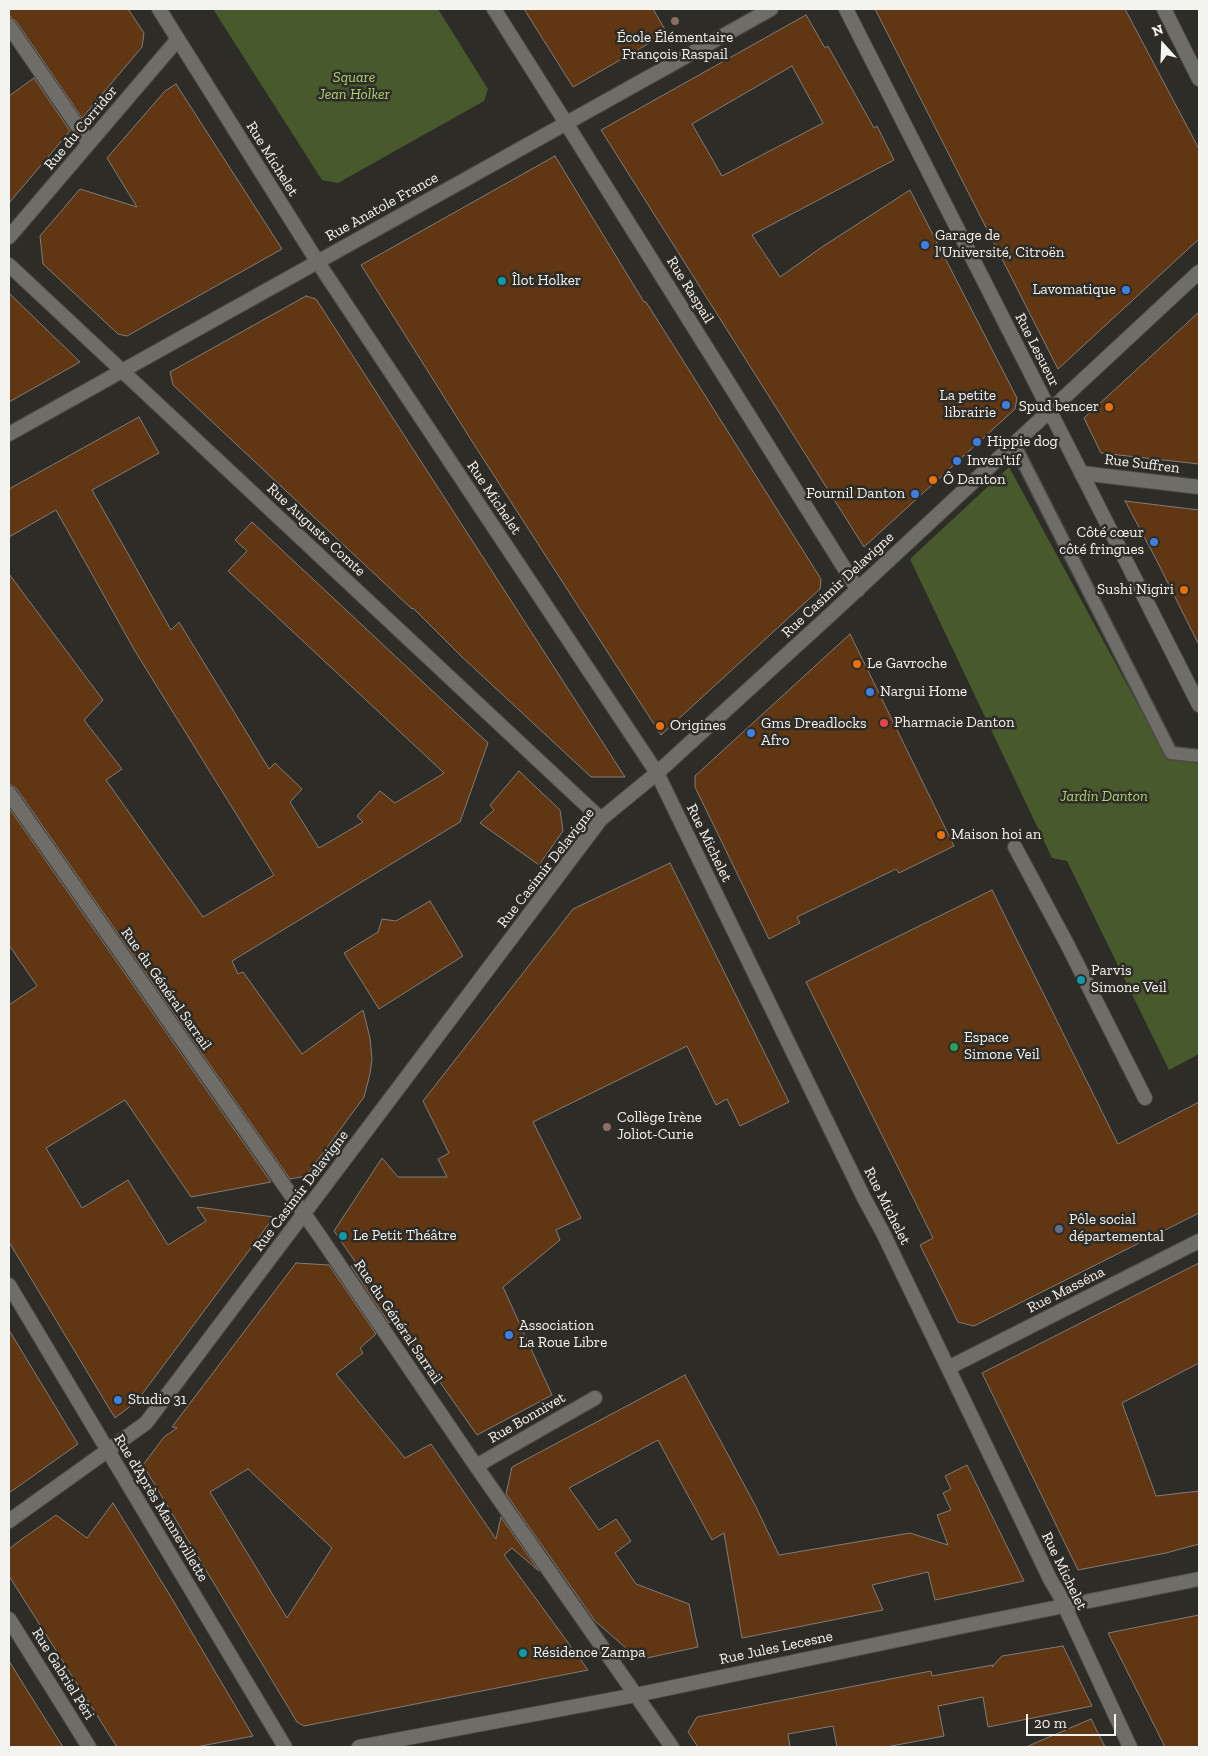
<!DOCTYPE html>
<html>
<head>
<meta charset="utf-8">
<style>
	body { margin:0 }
	#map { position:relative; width:1208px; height:1756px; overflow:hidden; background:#2d2c27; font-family:"Zilla Slab",serif }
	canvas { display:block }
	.frame { position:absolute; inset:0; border:10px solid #f3f3f0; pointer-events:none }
	.north { position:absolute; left:1138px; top:20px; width:50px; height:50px; -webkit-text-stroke:4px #2d2c27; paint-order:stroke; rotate:340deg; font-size:14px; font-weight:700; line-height:20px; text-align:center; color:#f3f3f0 }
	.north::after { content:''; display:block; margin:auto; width:18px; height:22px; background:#f3f3f0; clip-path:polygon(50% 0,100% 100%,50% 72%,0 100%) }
	.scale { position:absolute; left:1026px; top:1714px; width:90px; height:22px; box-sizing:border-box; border:2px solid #f3f3f0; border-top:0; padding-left:6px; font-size:15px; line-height:18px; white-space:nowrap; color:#f3f3f0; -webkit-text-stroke:4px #2d2c27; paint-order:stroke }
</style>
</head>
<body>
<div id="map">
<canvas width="1208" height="1756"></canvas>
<div class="frame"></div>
<div class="north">N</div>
<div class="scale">20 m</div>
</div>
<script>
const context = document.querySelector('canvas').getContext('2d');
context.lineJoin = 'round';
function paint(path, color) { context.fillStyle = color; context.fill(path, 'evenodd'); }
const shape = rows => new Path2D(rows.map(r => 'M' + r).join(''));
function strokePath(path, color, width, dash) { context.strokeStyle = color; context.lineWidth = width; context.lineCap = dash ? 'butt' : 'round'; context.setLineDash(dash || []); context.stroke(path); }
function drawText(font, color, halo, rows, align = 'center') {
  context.font = font + ' "Zilla Slab",serif'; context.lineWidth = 5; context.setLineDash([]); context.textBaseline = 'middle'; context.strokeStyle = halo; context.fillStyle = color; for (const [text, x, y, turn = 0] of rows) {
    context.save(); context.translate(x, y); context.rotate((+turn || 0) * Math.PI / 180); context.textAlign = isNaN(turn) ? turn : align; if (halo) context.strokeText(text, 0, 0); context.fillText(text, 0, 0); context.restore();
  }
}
paint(shape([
	[213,9,438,9,488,89,484,101,338,183,322,180],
	[1009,467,1167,758,1199,764,1199,1054,1169,1070,1067,861,1052,858,910,559]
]), '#48592c');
const building = shape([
	[9,9,128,9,144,33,142,47,82,118,16,21,11,18,9,14,9,9],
	[524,9,653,9,667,33,573,87,524,9],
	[875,9,1125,9,1199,149,1199,239,1058,369,875,9],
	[806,15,825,48,828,46,874,128,877,126,894,160,752,235,780,277,822,247,910,190,1017,398,1015,409,864,547,601,130,806,15],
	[792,66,823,123,722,176,692,124,792,66],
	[34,78,70,131,9,203,9,96,34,78],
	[176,84,282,249,127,336,118,334,43,264,40,236,80,189,137,207,107,158,165,91,176,84],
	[555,156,644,302,646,302,821,579,820,589,661,735,475,446,361,265,555,156],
	[9,293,80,362,9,402,9,293],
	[306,296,316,299,625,777,591,777,461,656,413,608,412,609,173,385,170,372,306,296],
	[1199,312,1199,464,1101,453,1084,418,1199,312],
	[139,417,159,453,92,490,171,630,179,622,269,769,275,763,302,789,290,802,319,848,363,822,357,816,380,791,395,803,444,773,228,571,247,551,235,540,252,522,488,743,460,822,232,961,238,974,243,972,302,1054,363,1010,370,1038,372,1059,370,1074,364,1097,306,1176,290,1179,16,788,9,784,9,574,103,700,84,720,122,769,106,780,203,917,274,875,135,651,56,510,9,537,9,489,139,417],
	[1125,501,1199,510,1199,645,1157,561,1125,501],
	[850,634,954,846,899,873,896,869,797,917,800,923,769,939,695,787,695,776,850,634],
	[519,771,560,810,563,831,539,865,480,823,494,810,490,805,519,771],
	[9,808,271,1182,191,1197,125,1100,46,1148,82,1208,128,1180,168,1245,206,1221,197,1207,274,1217,137,1401,115,1418,9,1242,9,1005,37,986,9,945,9,808],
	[670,863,789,1102,740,1126,727,1099,716,1105,687,1046,533,1122,581,1218,556,1230,560,1240,503,1287,552,1395,477,1435,395,1318,389,1323,351,1266,359,1267,334,1231,382,1158,398,1177,447,1177,438,1159,449,1153,423,1101,573,909,670,863],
	[992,890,1118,1144,1199,1102,1199,1213,974,1326,958,1322,920,1245,933,1238,806,982,992,890],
	[430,901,463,956,379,1009,344,953,378,932,382,919,396,921,430,901],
	[296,1263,329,1265,376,1334,360,1348,363,1353,336,1374,405,1458,431,1444,496,1539,501,1517,539,1571,512,1548,504,1555,588,1670,304,1726,297,1722,143,1465,164,1437,177,1428,172,1427,296,1263],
	[248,1469,332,1548,287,1618,210,1492,248,1469],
	[1199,1263,1199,1363,1122,1403,1156,1496,1199,1491,1199,1544,1166,1553,1078,1570,982,1373,1199,1263],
	[9,1330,78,1444,9,1493,9,1330],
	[685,1375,754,1503,779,1555,910,1533,948,1545,937,1515,951,1510,943,1493,951,1489,945,1476,967,1465,1024,1581,935,1600,928,1572,872,1585,883,1610,742,1638,724,1533,712,1540,658,1440,569,1488,599,1530,616,1519,631,1541,615,1553,636,1584,689,1604,698,1647,647,1658,634,1655,595,1621,506,1494,512,1467,685,1375],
	[113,1503,171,1597,253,1736,196,1747,117,1747,9,1576,9,1549,22,1539,56,1515,87,1538,113,1503],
	[1199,1615,1199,1747,1165,1747,1108,1633,1199,1615],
	[1063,1646,1092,1706,988,1727,983,1697,938,1706,944,1736,886,1747,837,1747,833,1726,788,1734,790,1747,698,1747,688,1732,697,1717,931,1671,932,1676,993,1665,992,1667,1002,1656,1063,1646],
	[9,1661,32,1698,63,1747,9,1747,9,1661],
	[1091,1719,1105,1747,1026,1747,1091,1719]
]);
paint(building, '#613612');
strokePath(building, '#817c79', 1);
const service = shape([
	[1014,444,1171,753,1199,756]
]);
const pedestrian = shape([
	[494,9,566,123],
	[1015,847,1066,942,1145,1098]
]);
const minor = shape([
	[159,9,317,261,657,773,864,1198,883,1233,1051,1581,1059,1594,1130,1747],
	[846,9,1199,705],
	[1164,9,1199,79],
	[9,26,89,143],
	[566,123,858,590],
	[9,237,178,39],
	[9,265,601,819],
	[9,434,771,9],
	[1081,473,1199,487],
	[9,793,319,1235,476,1466,672,1747],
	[9,1285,285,1747],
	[948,1368,1199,1241],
	[476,1466,595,1398],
	[9,1521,146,1423,601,819,657,773,830,615,1199,272],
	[9,1619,89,1747],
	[359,1747,636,1695,964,1626,1199,1579]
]);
strokePath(service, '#4a4a46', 15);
strokePath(pedestrian, '#4a4a46', 16);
strokePath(minor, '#4a4a46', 16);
strokePath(service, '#6e6d68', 12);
strokePath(pedestrian, '#6e6d68', 14);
strokePath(minor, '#6e6d68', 14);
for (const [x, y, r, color] of [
	[675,21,5,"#8d6e63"],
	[925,245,5,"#3f7fe0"],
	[502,281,5,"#0f9aa8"],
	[1126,290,5,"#3f7fe0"],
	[1006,405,5,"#3f7fe0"],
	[1109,407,5,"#e8710a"],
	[977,442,5,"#3f7fe0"],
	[957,461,5,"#3f7fe0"],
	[933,480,5,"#e8710a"],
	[915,494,5,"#3f7fe0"],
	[1154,542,5,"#3f7fe0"],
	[1184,590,5,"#e8710a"],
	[857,664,5,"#e8710a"],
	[870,692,5,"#3f7fe0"],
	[884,723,5,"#e0444e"],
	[660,726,5,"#e8710a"],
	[751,733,5,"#3f7fe0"],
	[941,835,5,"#e8710a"],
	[1081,980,5,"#0f9aa8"],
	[954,1047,5,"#2e9e5b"],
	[607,1127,5,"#8d6e63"],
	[1059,1229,5,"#5c6f8a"],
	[343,1236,5,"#0f9aa8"],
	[509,1335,5,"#3f7fe0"],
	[118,1400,5,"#3f7fe0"],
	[523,1653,5,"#0f9aa8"]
]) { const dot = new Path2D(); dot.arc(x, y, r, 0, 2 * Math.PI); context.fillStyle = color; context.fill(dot); strokePath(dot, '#2d2c27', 2); }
drawText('15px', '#f3f3f0', '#2d2c27', [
	["École Élémentaire",675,38,"center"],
	["François Raspail",675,55,"center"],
	["Garage de",935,236],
	["l'Université, Citroën",935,253],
	["Îlot Holker",512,281],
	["Lavomatique",1116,290,"right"],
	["La petite",996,396,"right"],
	["librairie",996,413,"right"],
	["Spud bencer",1099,407,"right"],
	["Hippie dog",987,442],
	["Inven'tif",967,461],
	["Ô Danton",943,480],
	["Fournil Danton",905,494,"right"],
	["Côté cœur",1144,533,"right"],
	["côté fringues",1144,550,"right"],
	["Sushi Nigiri",1174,590,"right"],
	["Le Gavroche",867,664],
	["Nargui Home",880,692],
	["Pharmacie Danton",894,723],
	["Gms Dreadlocks",761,724],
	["Afro",761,741],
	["Origines",670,726],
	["Maison hoi an",951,835],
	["Parvis",1091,971],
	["Simone Veil",1091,988],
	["Espace",964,1038],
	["Simone Veil",964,1055],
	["Collège Irène",617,1118],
	["Joliot-Curie",617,1135],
	["Pôle social",1069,1220],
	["départemental",1069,1237],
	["Le Petit Théâtre",353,1236],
	["Association",519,1326],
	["La Roue Libre",519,1343],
	["Studio 31",128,1400],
	["Résidence Zampa",533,1653]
], 'left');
drawText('italic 15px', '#afd273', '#2d2c27', [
	["Square",354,78],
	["Jean Holker",354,95],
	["Jardin Danton",1104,797]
]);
drawText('15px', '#f3f3f0', '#2d2c27', [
	["Rue du Corridor",81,128,-50],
	["Rue Michelet",272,159,58],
	["Rue Anatole France",382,207,-29],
	["Rue Raspail",690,290,58],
	["Rue Lesueur",1037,350,63],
	["Rue Suffren",1142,464,7],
	["Rue Michelet",494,498,56],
	["Rue Auguste Comte",316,530,43],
	["Rue Casimir Delavigne",838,585,-43],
	["Rue Michelet",709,843,64],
	["Rue Casimir Delavigne",546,868,-52],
	["Rue du Général Sarrail",166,989,55],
	["Rue Casimir Delavigne",301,1191,-53],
	["Rue Michelet",887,1206,63],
	["Rue Masséna",1066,1290,-27],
	["Rue du Général Sarrail",398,1322,56],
	["Rue Bonnivet",527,1418,-30],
	["Rue d'Après Mannevillette",161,1508,59],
	["Rue Michelet",1064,1571,64],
	["Rue Jules Lecesne",776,1648,-12],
	["Rue Gabriel Péri",63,1674,58]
]);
</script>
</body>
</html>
